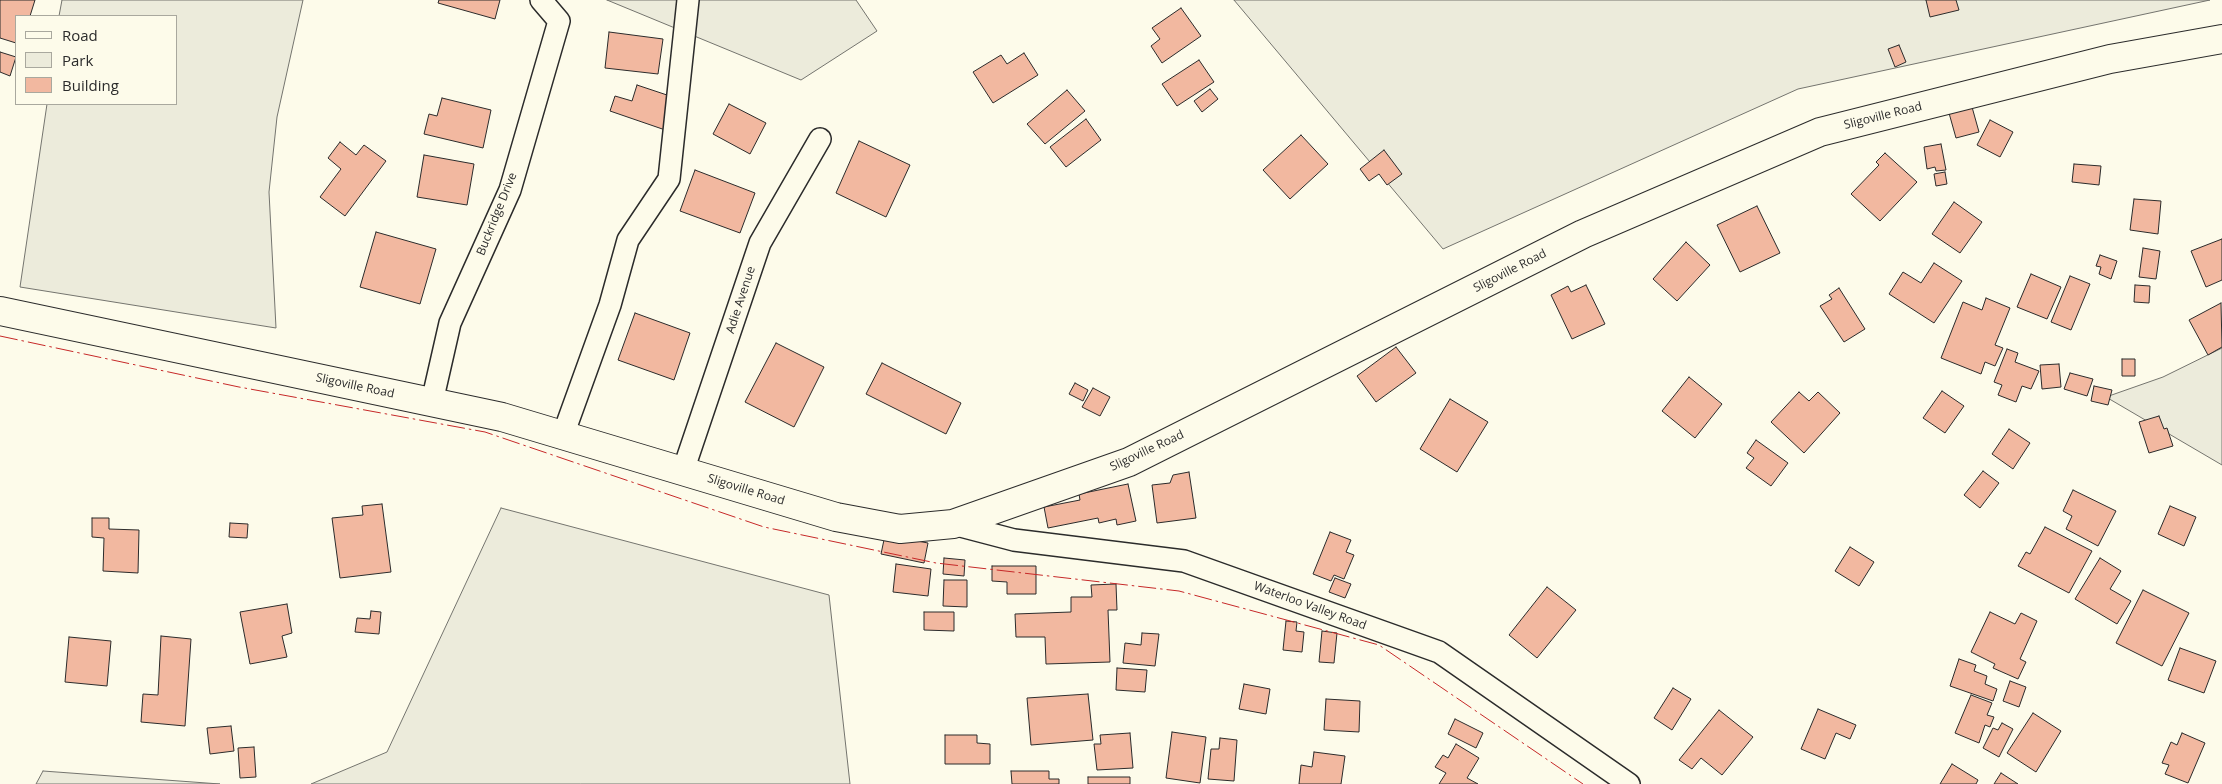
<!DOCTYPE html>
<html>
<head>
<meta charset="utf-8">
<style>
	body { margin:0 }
	#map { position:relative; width:2222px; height:784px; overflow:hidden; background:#fdfbea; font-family:"Open Sans",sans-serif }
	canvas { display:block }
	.legend { position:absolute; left:15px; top:15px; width:162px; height:90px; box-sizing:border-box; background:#fdfbea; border:1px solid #a9a89e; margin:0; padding:6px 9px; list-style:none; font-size:15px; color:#2b2b2b }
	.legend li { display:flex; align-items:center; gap:10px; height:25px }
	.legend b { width:25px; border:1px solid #a9a89e }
</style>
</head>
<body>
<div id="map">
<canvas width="2222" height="784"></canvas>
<ul class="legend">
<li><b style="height:6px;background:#fdfbea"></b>Road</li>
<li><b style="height:14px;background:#ecebdb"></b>Park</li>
<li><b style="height:14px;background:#f2b8a0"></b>Building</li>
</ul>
</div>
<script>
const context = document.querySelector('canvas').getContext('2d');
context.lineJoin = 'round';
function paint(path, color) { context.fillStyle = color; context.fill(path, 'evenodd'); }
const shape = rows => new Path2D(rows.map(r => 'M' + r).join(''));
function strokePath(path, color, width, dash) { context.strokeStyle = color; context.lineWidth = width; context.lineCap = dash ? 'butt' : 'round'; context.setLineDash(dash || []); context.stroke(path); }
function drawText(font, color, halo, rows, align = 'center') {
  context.font = font + ' "Open Sans",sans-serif'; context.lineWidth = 4; context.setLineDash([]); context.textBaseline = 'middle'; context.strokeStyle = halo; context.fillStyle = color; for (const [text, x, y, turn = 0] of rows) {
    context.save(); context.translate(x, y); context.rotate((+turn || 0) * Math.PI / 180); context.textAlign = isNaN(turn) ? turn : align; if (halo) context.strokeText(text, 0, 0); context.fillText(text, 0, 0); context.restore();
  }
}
const green = shape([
	[62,0,303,0,277,117,269,192,276,328,20,287,47,104,176,104,176,16,59,16,62,0],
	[607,0,856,0,877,31,801,80,607,0],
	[1234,0,2210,0,1798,89,1443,249,1234,0],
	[2222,348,2222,465,2106,397,2163,377,2222,348],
	[501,508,829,595,850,784,311,784,387,752,501,508],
	[43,771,220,784,36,784,43,771]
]);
paint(green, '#ecebdb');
strokePath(green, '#74746e', 1);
const building = shape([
	[0,0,35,0,30,16,16,16,16,43,0,38,0,0],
	[439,0,500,0,495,19,438,3,439,0],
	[1926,0,1956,0,1959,10,1930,17,1926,0],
	[1181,8,1201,36,1162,63,1151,46,1160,39,1152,28,1181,8],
	[609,32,663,39,658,74,605,68,609,32],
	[1899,45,1906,62,1895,67,1888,49,1899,45],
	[0,52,16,57,10,76,0,72,0,52],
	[1024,53,1038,75,993,103,973,72,1001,55,1007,64,1024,53],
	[1199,60,1214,82,1177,106,1162,84,1199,60],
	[637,85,685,101,674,133,610,111,615,96,632,101,637,85],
	[1210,89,1218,99,1202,112,1194,101,1210,89],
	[1067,90,1085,111,1045,144,1027,124,1067,90],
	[442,98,491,110,483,148,424,134,429,114,437,116,442,98],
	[729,104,766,123,750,154,713,134,729,104],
	[1972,107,1979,132,1956,138,1949,113,1972,107],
	[1086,119,1101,140,1066,167,1050,147,1086,119],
	[1990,120,2013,132,2000,157,1977,145,1990,120],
	[1301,135,1328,164,1290,199,1263,170,1301,135],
	[859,141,910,165,886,217,836,193,859,141],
	[340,142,356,155,364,145,386,161,345,216,320,197,341,169,328,158,340,142],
	[1941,144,1946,170,1936,171,1935,167,1927,169,1924,147,1941,144],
	[1384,150,1402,174,1387,185,1379,174,1369,181,1360,169,1384,150],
	[1885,153,1917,182,1880,221,1851,194,1879,165,1876,162,1885,153],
	[424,155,474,164,467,205,417,197,424,155],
	[2074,164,2101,166,2099,185,2072,182,2074,164],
	[695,170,755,193,740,233,680,211,695,170],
	[1945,172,1947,184,1936,186,1934,174,1945,172],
	[2134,199,2161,201,2158,234,2130,230,2134,199],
	[1954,202,1982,222,1960,253,1932,234,1954,202],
	[1757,206,1780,253,1740,272,1717,225,1757,206],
	[376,232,436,249,420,304,360,287,376,232],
	[2222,239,2222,280,2206,287,2191,251,2222,239],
	[1686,242,1710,265,1677,301,1653,279,1686,242],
	[2143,248,2160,251,2156,279,2139,277,2143,248],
	[2100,255,2117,261,2111,279,2099,274,2101,267,2096,266,2100,255],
	[1934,263,1962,281,1934,323,1889,294,1903,272,1921,283,1934,263],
	[2031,274,2061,287,2047,319,2017,307,2031,274],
	[2070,276,2090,284,2071,330,2051,322,2070,276],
	[1586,285,1605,324,1572,339,1551,295,1568,286,1571,292,1586,285],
	[2135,285,2150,286,2149,303,2134,302,2135,285],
	[1839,288,1865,329,1844,342,1820,306,1832,299,1829,295,1839,288],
	[1986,298,2010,308,1995,345,2003,348,1995,366,1985,362,1981,374,1941,358,1963,302,1982,310,1986,298],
	[2221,303,2222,347,2208,355,2189,320,2221,303],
	[635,313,690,333,674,380,618,360,635,313],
	[776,343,824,367,794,427,745,402,776,343],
	[1396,347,1416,373,1376,402,1357,376,1396,347],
	[2007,349,2018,353,2015,362,2039,371,2031,389,2022,386,2016,402,1998,395,2002,385,1994,382,2007,349],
	[2122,359,2135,359,2135,376,2122,376,2122,359],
	[882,363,961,403,946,434,866,394,882,363],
	[2059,364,2061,387,2042,389,2040,365,2059,364],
	[2070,373,2093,379,2087,396,2064,389,2070,373],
	[1689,377,1722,404,1695,438,1662,411,1689,377],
	[1075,383,1088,390,1083,401,1069,394,1075,383],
	[2094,386,2112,390,2108,405,2091,401,2094,386],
	[1093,388,1110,397,1100,416,1082,407,1093,388],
	[1942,391,1964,406,1945,433,1923,418,1942,391],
	[1799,392,1809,401,1818,392,1840,413,1804,453,1771,422,1799,392],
	[1450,399,1488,422,1457,472,1420,449,1450,399],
	[2159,416,2164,429,2167,428,2173,446,2149,453,2139,422,2159,416],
	[2009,429,2030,443,2013,469,1992,454,2009,429],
	[1756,440,1788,463,1771,486,1746,468,1754,458,1747,453,1756,440],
	[1983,471,1999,483,1980,508,1964,495,1983,471],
	[1189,472,1196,518,1157,523,1152,485,1170,483,1173,475,1189,472],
	[1128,484,1136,521,1117,525,1116,519,1099,523,1098,518,1048,528,1044,507,1080,500,1079,494,1128,484],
	[2073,490,2116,511,2098,546,2066,529,2072,516,2063,511,2073,490],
	[382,504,391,572,340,578,332,518,363,515,362,506,382,504],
	[2170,506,2196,517,2184,546,2158,534,2170,506],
	[92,518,109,518,109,529,139,530,138,573,103,571,104,538,92,537,92,518],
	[230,523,248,524,247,538,229,537,230,523],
	[2045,527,2092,551,2069,593,2018,566,2026,552,2030,554,2045,527],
	[1330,532,1351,540,1346,552,1354,555,1344,579,1334,575,1331,581,1313,574,1330,532],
	[885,535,928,543,924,563,881,554,885,535],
	[1850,547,1874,562,1859,586,1835,571,1850,547],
	[944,558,965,560,964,576,943,574,944,558],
	[2100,558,2121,571,2110,589,2131,601,2117,624,2075,599,2100,558],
	[896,564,931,569,928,596,893,592,896,564],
	[992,566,1036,566,1036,594,1007,594,1007,582,992,581,992,566],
	[1335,578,1351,584,1345,598,1329,592,1335,578],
	[944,580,967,580,967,607,943,606,944,580],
	[1116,584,1117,610,1108,610,1110,662,1046,664,1045,637,1016,637,1015,614,1071,612,1071,597,1092,597,1091,585,1116,584],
	[1547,587,1576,610,1537,658,1509,635,1547,587],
	[2143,590,2189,613,2162,666,2116,643,2143,590],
	[287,604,292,633,282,636,287,657,250,664,240,612,287,604],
	[371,611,381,612,379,634,355,632,357,618,370,619,371,611],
	[924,612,954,612,954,631,924,630,924,612],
	[1990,612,2015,624,2021,613,2037,621,2020,659,2026,662,2018,679,1993,668,1995,664,1971,652,1990,612],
	[1286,621,1297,622,1296,631,1304,632,1302,652,1283,650,1286,621],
	[1322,631,1337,633,1334,663,1319,662,1322,631],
	[1142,633,1159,634,1155,666,1123,663,1125,643,1141,645,1142,633],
	[161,636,191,639,185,726,141,722,143,694,158,695,161,636],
	[69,637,111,641,107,686,65,682,69,637],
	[2180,648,2216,661,2204,693,2168,680,2180,648],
	[1959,659,1976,665,1974,671,1987,676,1985,684,1997,689,1993,701,1950,686,1959,659],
	[1117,668,1147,670,1145,692,1116,690,1117,668],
	[2010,681,2026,687,2019,707,2003,701,2010,681],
	[1244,684,1270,689,1266,714,1239,709,1244,684],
	[1673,688,1691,699,1672,730,1654,718,1673,688],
	[1088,694,1093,740,1031,745,1027,698,1088,694],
	[1971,695,1992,703,1987,715,1994,717,1990,727,1985,725,1979,743,1955,733,1971,695],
	[1326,699,1360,701,1359,732,1324,730,1326,699],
	[1818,709,1856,725,1850,739,1836,733,1825,759,1801,749,1818,709],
	[1719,710,1753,737,1722,775,1701,758,1692,769,1679,760,1719,710],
	[2033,713,2061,731,2036,772,2007,753,2033,713],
	[1455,719,1483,733,1476,748,1448,734,1455,719],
	[2002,723,2013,729,1999,757,1983,748,1993,728,1998,730,2002,723],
	[231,726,234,751,210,754,207,728,231,726],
	[1172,732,1206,737,1200,783,1166,778,1172,732],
	[1130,733,1133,768,1097,770,1094,744,1101,744,1100,735,1130,733],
	[2182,733,2205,743,2188,783,2165,774,2169,765,2162,763,2171,742,2177,745,2182,733],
	[945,735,977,735,977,743,990,744,990,764,945,764,945,735],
	[1220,738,1237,740,1234,781,1208,779,1211,749,1219,749,1220,738],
	[1456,744,1479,758,1467,778,1478,784,1439,784,1446,773,1435,767,1443,755,1448,758,1456,744],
	[254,747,256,777,240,778,238,748,254,747],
	[1314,752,1345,756,1341,784,1299,784,1301,765,1312,767,1314,752],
	[1952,764,1978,780,1976,784,1940,784,1952,764],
	[1011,771,1049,771,1049,779,1059,779,1059,784,1012,784,1011,771],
	[2001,773,2018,784,1994,784,2001,773],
	[1088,777,1130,777,1130,784,1088,784,1088,777]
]);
paint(building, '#f2b8a0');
strokePath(building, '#2b2b2b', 1);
const minor = shape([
	[432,402,450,323,510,190,559,21,541,0],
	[563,435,610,305,628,240,669,179,688,0],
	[683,471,760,243,820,139],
	[953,524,1014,540,1184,561,1439,652,1629,784]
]);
const tertiary = shape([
	[0,311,502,417,836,517,900,529,953,524,1129,462,1583,234,1820,132,2110,59,2222,39]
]);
strokePath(minor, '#2b2b2b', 24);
strokePath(tertiary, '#2b2b2b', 30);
strokePath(minor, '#fdfbea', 21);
strokePath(tertiary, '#fdfbea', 28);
strokePath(shape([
	[0,336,239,387,485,432,764,527,936,563,1179,591,1379,645,1583,784]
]), '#c62828', 1, [18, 4, 2.5, 4]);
drawText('12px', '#2b2b2b', '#fdfbea', [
	["Sligoville Road",1883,116,-14],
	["Buckridge Drive",497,214,-68],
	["Sligoville Road",1510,271,-27],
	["Adie Avenue",741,300,-72],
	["Sligoville Road",355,386,12],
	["Sligoville Road",1147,451,-25],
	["Sligoville Road",746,490,17],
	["Waterloo Valley Road",1310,606,20]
]);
</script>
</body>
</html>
